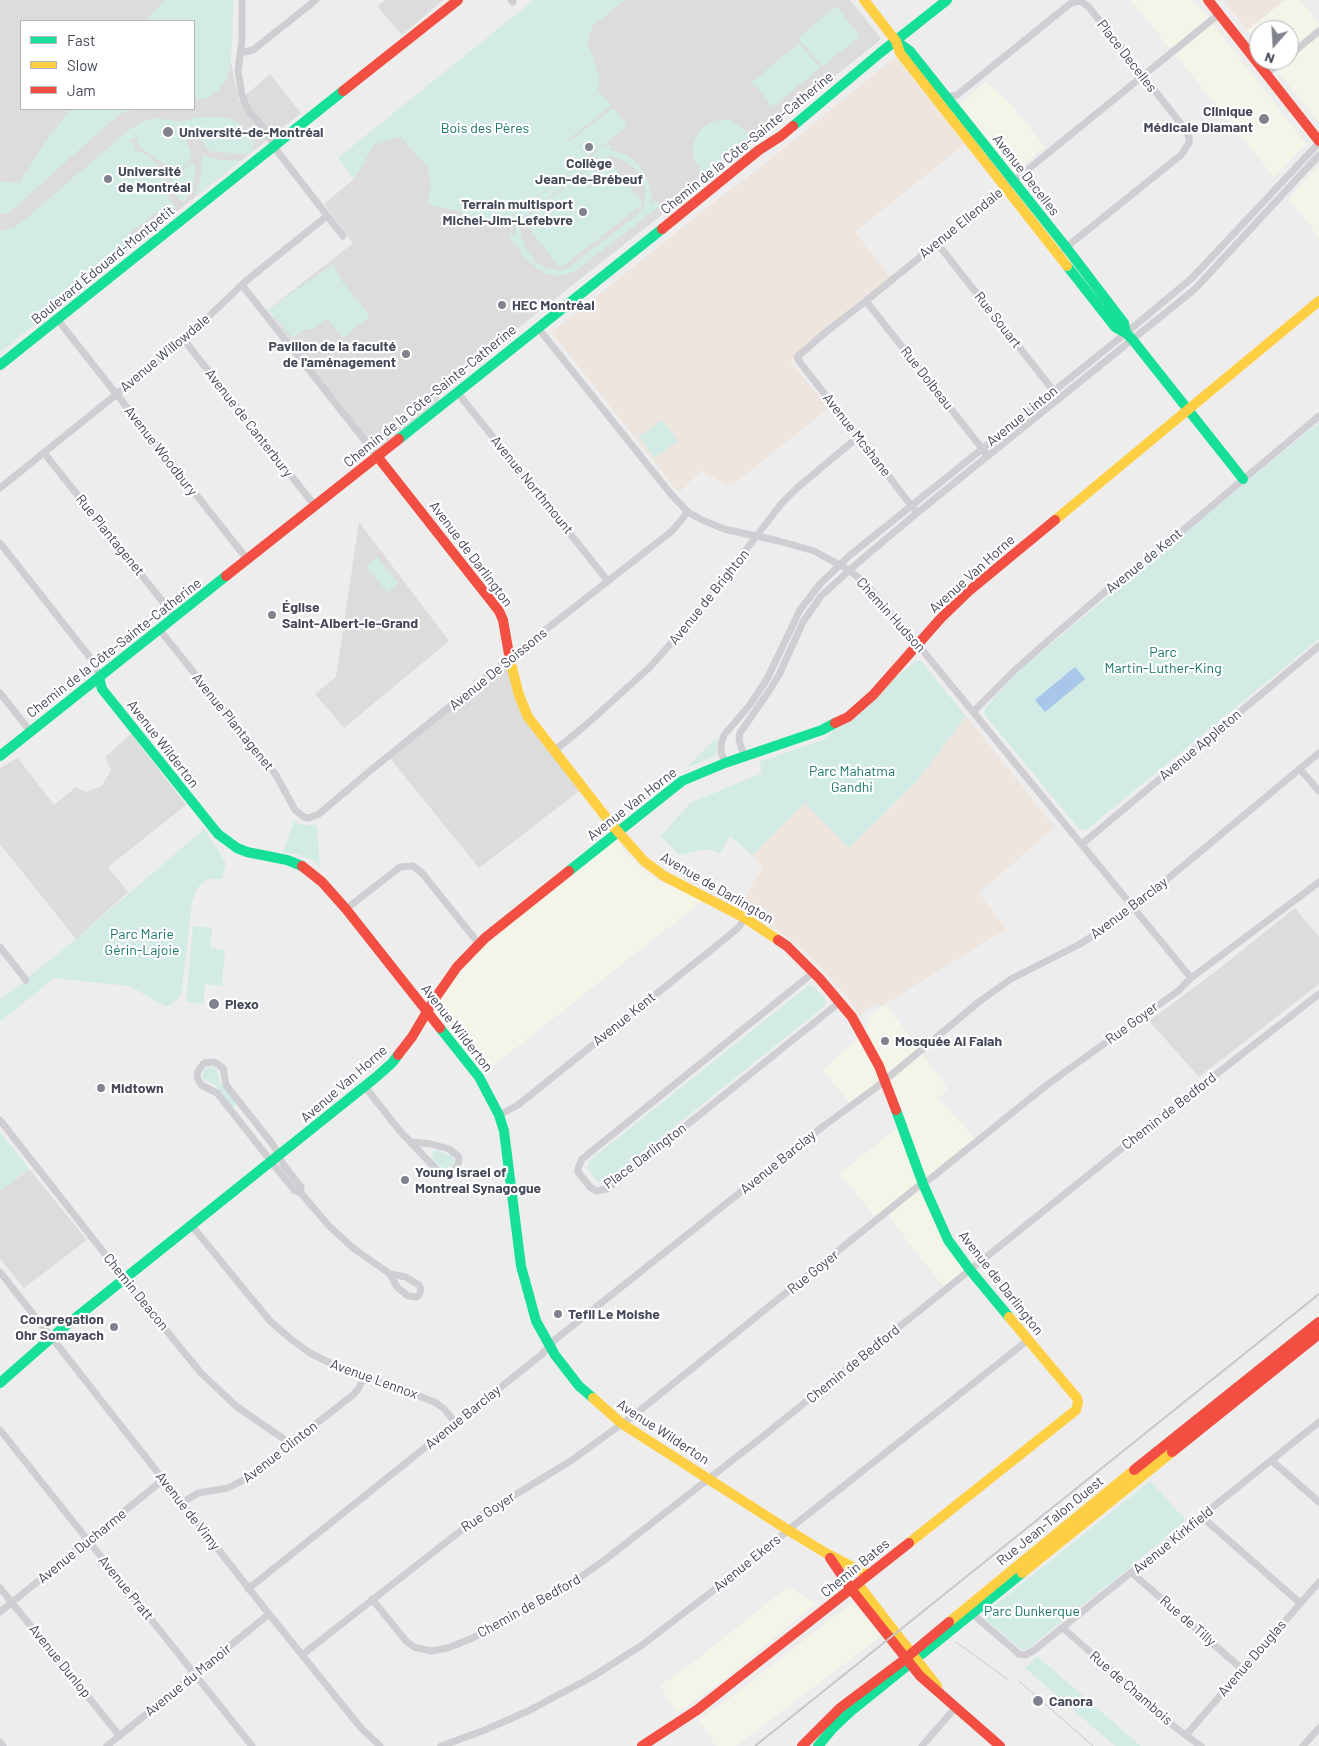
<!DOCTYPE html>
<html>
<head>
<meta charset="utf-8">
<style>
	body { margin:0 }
	#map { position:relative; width:1319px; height:1746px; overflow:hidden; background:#eeeded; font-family:Barlow,sans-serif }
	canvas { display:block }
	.legend { position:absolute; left:20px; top:20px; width:175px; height:90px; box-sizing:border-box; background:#fff; border:1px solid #b5b6bd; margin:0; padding:6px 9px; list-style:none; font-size:15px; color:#454959 }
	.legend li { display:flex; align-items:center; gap:10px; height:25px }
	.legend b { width:25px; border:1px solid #b5b6bd }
	.north { position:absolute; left:1249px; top:20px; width:50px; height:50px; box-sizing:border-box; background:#fff; border:1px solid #b5b6bd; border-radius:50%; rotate:199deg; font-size:14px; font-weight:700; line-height:20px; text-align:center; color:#454959 }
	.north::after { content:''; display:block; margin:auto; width:18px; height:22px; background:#80828d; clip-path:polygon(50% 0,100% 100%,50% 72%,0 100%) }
</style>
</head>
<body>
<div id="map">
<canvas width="1319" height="1746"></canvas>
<ul class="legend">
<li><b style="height:6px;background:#16e098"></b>Fast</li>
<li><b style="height:6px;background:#ffcf43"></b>Slow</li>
<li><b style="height:6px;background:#f24e42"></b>Jam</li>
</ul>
<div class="north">N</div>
</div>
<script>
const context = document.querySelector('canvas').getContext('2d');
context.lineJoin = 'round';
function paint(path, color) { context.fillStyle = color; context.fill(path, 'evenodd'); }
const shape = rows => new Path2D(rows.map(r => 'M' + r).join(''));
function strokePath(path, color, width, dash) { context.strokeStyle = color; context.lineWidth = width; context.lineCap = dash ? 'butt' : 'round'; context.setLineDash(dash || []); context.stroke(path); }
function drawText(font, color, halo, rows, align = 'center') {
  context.font = font + ' Barlow,sans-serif'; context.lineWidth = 4.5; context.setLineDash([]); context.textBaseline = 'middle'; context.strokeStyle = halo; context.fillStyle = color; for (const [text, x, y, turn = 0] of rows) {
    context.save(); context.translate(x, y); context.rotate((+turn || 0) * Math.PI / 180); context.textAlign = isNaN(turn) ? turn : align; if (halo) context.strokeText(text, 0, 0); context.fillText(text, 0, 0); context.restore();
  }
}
paint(shape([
	[1131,0,1193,0,1205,14,1306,144,1274,177],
	[1285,0,1300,0,1319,23,1319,123,1280,73,1273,60,1289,60,1289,30,1259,30,1259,43,1247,30],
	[986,82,1012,105,1045,147,1015,170,1010,168,960,104],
	[1317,167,1319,167,1319,237,1289,199],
	[618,832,621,846,631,859,658,881,706,898,479,1077,427,1011,457,967],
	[885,1003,948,1089,938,1098,977,1141,923,1184,942,1227,970,1270,946,1289,914,1250,887,1213,877,1220,840,1173,901,1125,885,1080,852,1106,823,1070,868,1029,866,1020],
	[789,1586,818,1605,814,1605,724,1679,678,1713,660,1686,696,1660],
	[853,1602,881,1636,736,1746,716,1746,699,1719,737,1693]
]), '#f4f5e9');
paint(shape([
	[0,0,233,0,232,46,230,58,239,101,270,74,301,113,0,352],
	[21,21,194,21,194,109,21,109],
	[385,0,443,0,402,35,377,6],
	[534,0,850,0,880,37,880,40,697,187,437,392,441,405,377,456,268,310,353,243,324,204,354,179,338,158],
	[359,522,449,641,344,728,315,694,336,677],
	[510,660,516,693,582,789,479,868,389,757],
	[131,734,186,805,108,867,128,892,76,939,0,844,0,768,18,758,54,805,76,787,86,792,102,786,111,770,105,757],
	[1295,908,1319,937,1319,984,1199,1077,1149,1021,1215,972],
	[29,1169,87,1240,24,1288,0,1259,0,1191]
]), '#dcdcdd');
paint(shape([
	[1224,0,1285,0,1247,30],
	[893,59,899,61,965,144,855,232,892,279,790,361,829,408,731,486,701,471,679,493,552,333,552,332,728,191,751,175],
	[966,716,1055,827,979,893,1006,929,880,1007,876,1003,859,1016,846,995,803,950,782,933,738,906,763,868,752,855,805,802,888,811,916,782]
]), '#ede5de');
paint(shape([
	[165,0,233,0,232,46,228,77,220,89,204,99,194,100,194,21,146,21,150,15],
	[534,0,625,0,593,25,587,42,595,62,599,79,598,90,611,106,567,140,569,142,613,108,627,126,498,227,471,224,461,212,428,204,431,187,428,168,400,136,374,145,354,179,338,158],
	[836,6,860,36,822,67,798,38],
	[799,43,820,68,773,107,752,82],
	[71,109,137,109,124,112,111,121,11,211,0,215,0,183,2,181,19,184,46,141],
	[197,117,223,117,237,122,255,142,253,144,254,150,249,154,214,152,208,150,202,140,190,131,183,137,190,149,191,160,182,168,175,169,164,164,140,147,137,141,138,136,129,141,133,143,135,150,148,155,158,165,166,181,165,193,176,207,165,221,160,214,155,213,129,233,132,241,136,244,0,352,0,231,15,227,23,221,129,130,140,123,156,118,181,122],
	[719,120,729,120,736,123,749,134,753,135,755,138,705,179,704,175,694,160,693,148,694,142,701,129,709,123],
	[608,143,611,148,608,150,617,151,628,156,637,163,648,180,652,195,650,204,655,200,660,206,574,272,559,276,546,274,529,262,508,235,511,232,516,236,516,223,512,225,508,220],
	[605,156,523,220,560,268,643,204,606,156,608,156,619,158,631,165,637,171,643,182,646,192,644,207,636,216,568,268,559,270,546,268,536,262,526,249,520,231,524,217,598,159],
	[202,155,221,160,240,161,194,197,200,182],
	[194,162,195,167,195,176,192,187,185,201,182,202,170,187,170,181],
	[333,264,341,280,370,316,343,338,327,318,312,329,305,329,293,338,268,310],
	[662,420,678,441,655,458,639,437],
	[1319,422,1319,639,1086,830,1080,830,984,714,985,708,1023,667],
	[377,557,398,583,387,592,366,566],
	[917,660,921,661,966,716,916,782,849,848,805,803,752,855,730,836,720,853,706,849,680,855,661,836,690,803,762,773,759,762,823,740,848,717],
	[715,739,717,739,716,756,686,768],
	[294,821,302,825,317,825,320,867,313,861,300,855,283,852],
	[204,829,226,863,222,879,208,879,197,888,192,902,181,996,167,1007,129,986,54,978,0,1022,0,1000,76,939],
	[193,926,212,928,210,948,225,950,222,986,205,984,203,1004,186,1002],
	[809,985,813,986,825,999,826,1005,608,1180,605,1182,598,1182,587,1168,590,1160],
	[209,1067,214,1067,217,1070,220,1082,236,1103,235,1107,232,1106,215,1085,202,1078,203,1071],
	[0,1132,29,1169,0,1191],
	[437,1150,452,1156,454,1160,454,1165,445,1169,437,1164,431,1156,434,1151],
	[1150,1481,1186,1520,1127,1570,1026,1650,1022,1650,985,1619,984,1616,985,1613],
	[1037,1656,1141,1746,1115,1746,1025,1668]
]), '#d2ece5');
paint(shape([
	[1075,667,1085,679,1045,712,1035,700]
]), '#a8c5ea');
strokePath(shape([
	[242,0,242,39,238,71,242,95,248,110,268,133,274,147,343,236],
	[511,0,513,2],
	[241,53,253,50,316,0],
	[1289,56,1319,31],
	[1266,74,1284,60],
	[945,97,957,95,1071,3,1080,1,1088,6,1185,129,1189,137,1189,143,1181,155,1064,249],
	[937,243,1056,394],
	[242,285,377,456],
	[866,301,988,456],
	[57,319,247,559],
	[538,328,670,493,688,512,702,520,724,529,779,541,814,551,849,570,865,583,924,652,1191,978],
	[184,340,315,506],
	[457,392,607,580],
	[44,453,175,617],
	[0,488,184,340,247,280,327,216],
	[914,509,799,361,797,357,826,332,866,301,1219,14],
	[0,543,96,665,99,677],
	[159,629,276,775,295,810,304,817,309,818,319,814,371,770,521,649,672,531,688,512],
	[0,693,30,731],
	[973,712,1015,670,1051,638,1106,591,1163,547,1319,416],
	[554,751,587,724,650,667,697,614,781,504,797,488,858,437],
	[744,756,739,740,740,733,769,691,779,675,803,622,821,596,861,560,917,513,1195,289,1319,155],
	[725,763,721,752,721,744,724,735,749,706,767,679,800,610,820,584,849,556,1126,333,1192,278,1319,143],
	[1300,769,1319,791],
	[1082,844,1319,646],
	[346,909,400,867,413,866,422,873,479,944],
	[0,947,26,980],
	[814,972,582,1159,578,1168,578,1172,590,1187,596,1191,607,1189,840,1002],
	[365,1087,400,1131,436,1169,443,1173,448,1174,453,1171,457,1167,459,1159,458,1156,449,1149,431,1144,411,1142],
	[499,1115,518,1105,721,942,739,927,745,918],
	[0,1120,130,1286,201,1373,236,1406,291,1444],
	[301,1193,301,1187,283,1164,274,1146,226,1085,223,1068,214,1062,204,1063,198,1071,197,1077,201,1085,217,1093,294,1190,301,1193,328,1225,353,1248,390,1274,406,1277,419,1285,421,1289,420,1293,417,1297,408,1296,397,1287,390,1274],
	[192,1226,270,1321,292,1340,310,1353,350,1373,403,1389,436,1403,443,1408,456,1423],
	[0,1272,269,1614,361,1728,380,1746],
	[0,1430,252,1746],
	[1272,1461,1319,1502],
	[182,1503,198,1493,228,1488,247,1478,354,1394,359,1388,363,1378],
	[1201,1516,1300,1603],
	[1132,1573,1243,1670],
	[0,1588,119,1735],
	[248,1589,541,1355,556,1339,821,1128,878,1086,980,1001,1011,979,1080,944,1118,920,1319,753],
	[372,1599,406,1641,414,1647,431,1651,448,1648,470,1639,498,1626,572,1583,606,1559,757,1441,1132,1140,1319,994],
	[969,1611,1019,1654,1025,1655,1033,1651,1319,1422],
	[0,1612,164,1479],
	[1063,1628,1176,1728,1201,1746],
	[302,1655,477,1518,569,1462,633,1416,916,1188,930,1179,1048,1084,1178,991,1191,978,1319,882],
	[1186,1735,1319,1582],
	[0,1742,3,1746],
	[107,1746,269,1614],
	[441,1746,485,1730,528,1711,592,1677,642,1645,752,1561,788,1530,1028,1340],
	[922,1746,956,1707],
	[1303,1746,1319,1728]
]), '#ceced3', 7);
strokePath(shape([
	[896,41,910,51,1066,247,1124,323,1126,333],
	[793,126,880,53,947,0],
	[1067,266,1115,327,1126,333,1132,339,1243,479],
	[0,365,343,91],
	[399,439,662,229],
	[99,677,102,689,218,834,237,848,247,852,287,860,302,866],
	[0,756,226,576],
	[569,871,682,781,725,763,822,730,835,723],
	[440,1028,479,1077,499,1115,504,1131,521,1266,536,1321,555,1355,579,1386,593,1398],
	[896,1110,923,1184,948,1240,970,1270,1009,1317],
	[0,1383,58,1332,375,1078,392,1063,398,1055],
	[818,1746,833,1728,851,1711,1022,1573]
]), '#16e098', 10);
strokePath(shape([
	[864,0,896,41,900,53,1067,266],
	[1055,520,1319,301],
	[510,660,519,695,528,717,612,825,644,861,664,876,745,918,778,940],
	[593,1398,621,1423,788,1530,824,1552,868,1575],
	[909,1543,1076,1410,1078,1403,1077,1398,1009,1317],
	[1022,1573,1172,1452],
	[858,1584,937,1686],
	[949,1622,1134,1470]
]), '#ffcf43', 10);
strokePath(shape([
	[1208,0,1319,141],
	[343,91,458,0],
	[662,229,759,150,781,136,793,126],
	[377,456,499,611,503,620,510,660],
	[226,576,399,439],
	[835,723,848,717,873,695,941,618,969,591,1055,520],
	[302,866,322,882,346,909,440,1028],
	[778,940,787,946,820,979,852,1017,879,1066,896,1110],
	[398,1055,412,1037,434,1000,457,967,485,938,569,871],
	[1172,1452,1319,1334],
	[1134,1470,1319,1322],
	[830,1558,851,1589,920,1676,1000,1746],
	[642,1746,697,1710,909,1543],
	[802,1746,840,1708,900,1663,949,1622]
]), '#f24e42', 10);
strokePath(shape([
	[956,1642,1007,1679],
	[1019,1681,1093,1746]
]), '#c6c7ca', 1);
strokePath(shape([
	[755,1746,1319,1294]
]), '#c6c7ca', 2);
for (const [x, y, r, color] of [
	[1264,119,6,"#80828d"],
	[168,132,6,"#80828d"],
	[589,147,5,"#80828d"],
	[108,179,5,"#80828d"],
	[583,212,5,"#80828d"],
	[502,305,5,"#80828d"],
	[406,354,5,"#80828d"],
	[272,615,5,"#80828d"],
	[214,1004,6,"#80828d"],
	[885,1041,5,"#80828d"],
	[101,1088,5,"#80828d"],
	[405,1180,5,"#80828d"],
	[558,1314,5,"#80828d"],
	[114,1327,5,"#80828d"],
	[1038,1701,6,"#80828d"]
]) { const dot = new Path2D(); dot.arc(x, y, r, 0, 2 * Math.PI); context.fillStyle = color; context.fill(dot); strokePath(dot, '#fff', 2); }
drawText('14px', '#454959', '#fff', [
	["Place Decelles",1127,56,52],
	["Chemin de la Côte-Sainte-Catherine",747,143,-39],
	["Avenue Decelles",1026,175,52],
	["Avenue Ellendale",961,223,-39],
	["Boulevard Édouard-Montpetit",103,265,-39],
	["Rue Souart",998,320,52],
	["Avenue Willowdale",165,353,-40],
	["Rue Dolbeau",927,378,52],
	["Chemin de la Côte-Sainte-Catherine",430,396,-39],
	["Avenue Linton",1022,416,-39],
	["Avenue de Canterbury",249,423,52],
	["Avenue Mcshane",857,435,52],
	["Avenue Woodbury",161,451,52],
	["Avenue Northmount",532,485,51],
	["Rue Plantagenet",110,535,51],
	["Avenue de Darlington",471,554,53],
	["Avenue de Kent",1144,561,-39],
	["Avenue Van Horne",972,574,-42],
	["Avenue de Brighton",709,597,-51],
	["Chemin Hudson",891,615,48],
	["Chemin de la Côte-Sainte-Catherine",114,648,-38],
	["Avenue De Soissons",498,669,-39],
	["Avenue Plantagenet",233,722,51],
	["Avenue Wilderton",163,744,52],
	["Avenue Appleton",1200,745,-40],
	["Avenue Van Horne",632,804,-38],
	["Avenue de Darlington",717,888,30],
	["Avenue Barclay",1129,908,-37],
	["Avenue Kent",624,1019,-39],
	["Rue Goyer",1132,1023,-36],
	["Avenue Wilderton",457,1028,52],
	["Avenue Van Horne",344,1084,-41],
	["Chemin de Bedford",1169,1111,-38],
	["Place Darlington",645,1156,-37],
	["Avenue Barclay",778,1162,-39],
	["Rue Goyer",813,1272,-39],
	["Avenue de Darlington",1001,1283,52],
	["Chemin Deacon",136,1292,51],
	["Chemin de Bedford",853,1364,-39],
	["Avenue Lennox",374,1379,20],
	["Avenue Barclay",463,1417,-39],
	["Avenue Wilderton",663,1432,33],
	["Avenue Clinton",280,1452,-38],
	["Avenue de Vimy",188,1511,52],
	["Rue Goyer",488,1512,-33],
	["Rue Jean-Talon Ouest",1050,1521,-39],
	["Avenue Kirkfield",1173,1540,-39],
	["Avenue Ducharme",82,1546,-39],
	["Avenue Ekers",747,1563,-39],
	["Chemin Bates",855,1568,-39],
	["Avenue Pratt",126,1588,51],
	["Chemin de Bedford",529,1606,-29],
	["Rue de Tilly",1188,1621,41],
	["Avenue Douglas",1252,1658,-49],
	["Avenue Dunlop",60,1661,51],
	["Avenue du Manoir",188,1680,-39],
	["Rue de Chambois",1131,1688,41]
]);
drawText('bold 14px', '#454959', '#fff', [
	["Clinique",1253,111,"right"],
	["Médicale Diamant",1253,127,"right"],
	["Université-de-Montréal",179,132],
	["Collège",589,163,"center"],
	["Jean-de-Brébeuf",589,179,"center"],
	["Université",118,171],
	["de Montréal",118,187],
	["Terrain multisport",573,204,"right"],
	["Michel-Jim-Lefebvre",573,220,"right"],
	["HEC Montréal",512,305],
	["Pavillon de la faculté",396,346,"right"],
	["de l'aménagement",396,362,"right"],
	["Église",282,607],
	["Saint-Albert-le-Grand",282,623],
	["Plexo",225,1004],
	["Mosquée Al Falah",895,1041],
	["Midtown",111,1088],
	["Young Israel of",415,1172],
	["Montreal Synagogue",415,1188],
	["Tefil Le Moishe",568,1314],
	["Congregation",104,1319,"right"],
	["Ohr Somayach",104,1335,"right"],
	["Canora",1049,1701]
], 'left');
drawText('14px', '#1a7768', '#fff', [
	["Bois des Pères",485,128],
	["Parc",1163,652],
	["Martin-Luther-King",1163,668],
	["Parc Mahatma",852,771],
	["Gandhi",852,787],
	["Parc Marie",142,934],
	["Gérin-Lajoie",142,950],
	["Parc Dunkerque",1032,1611]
]);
</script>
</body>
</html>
